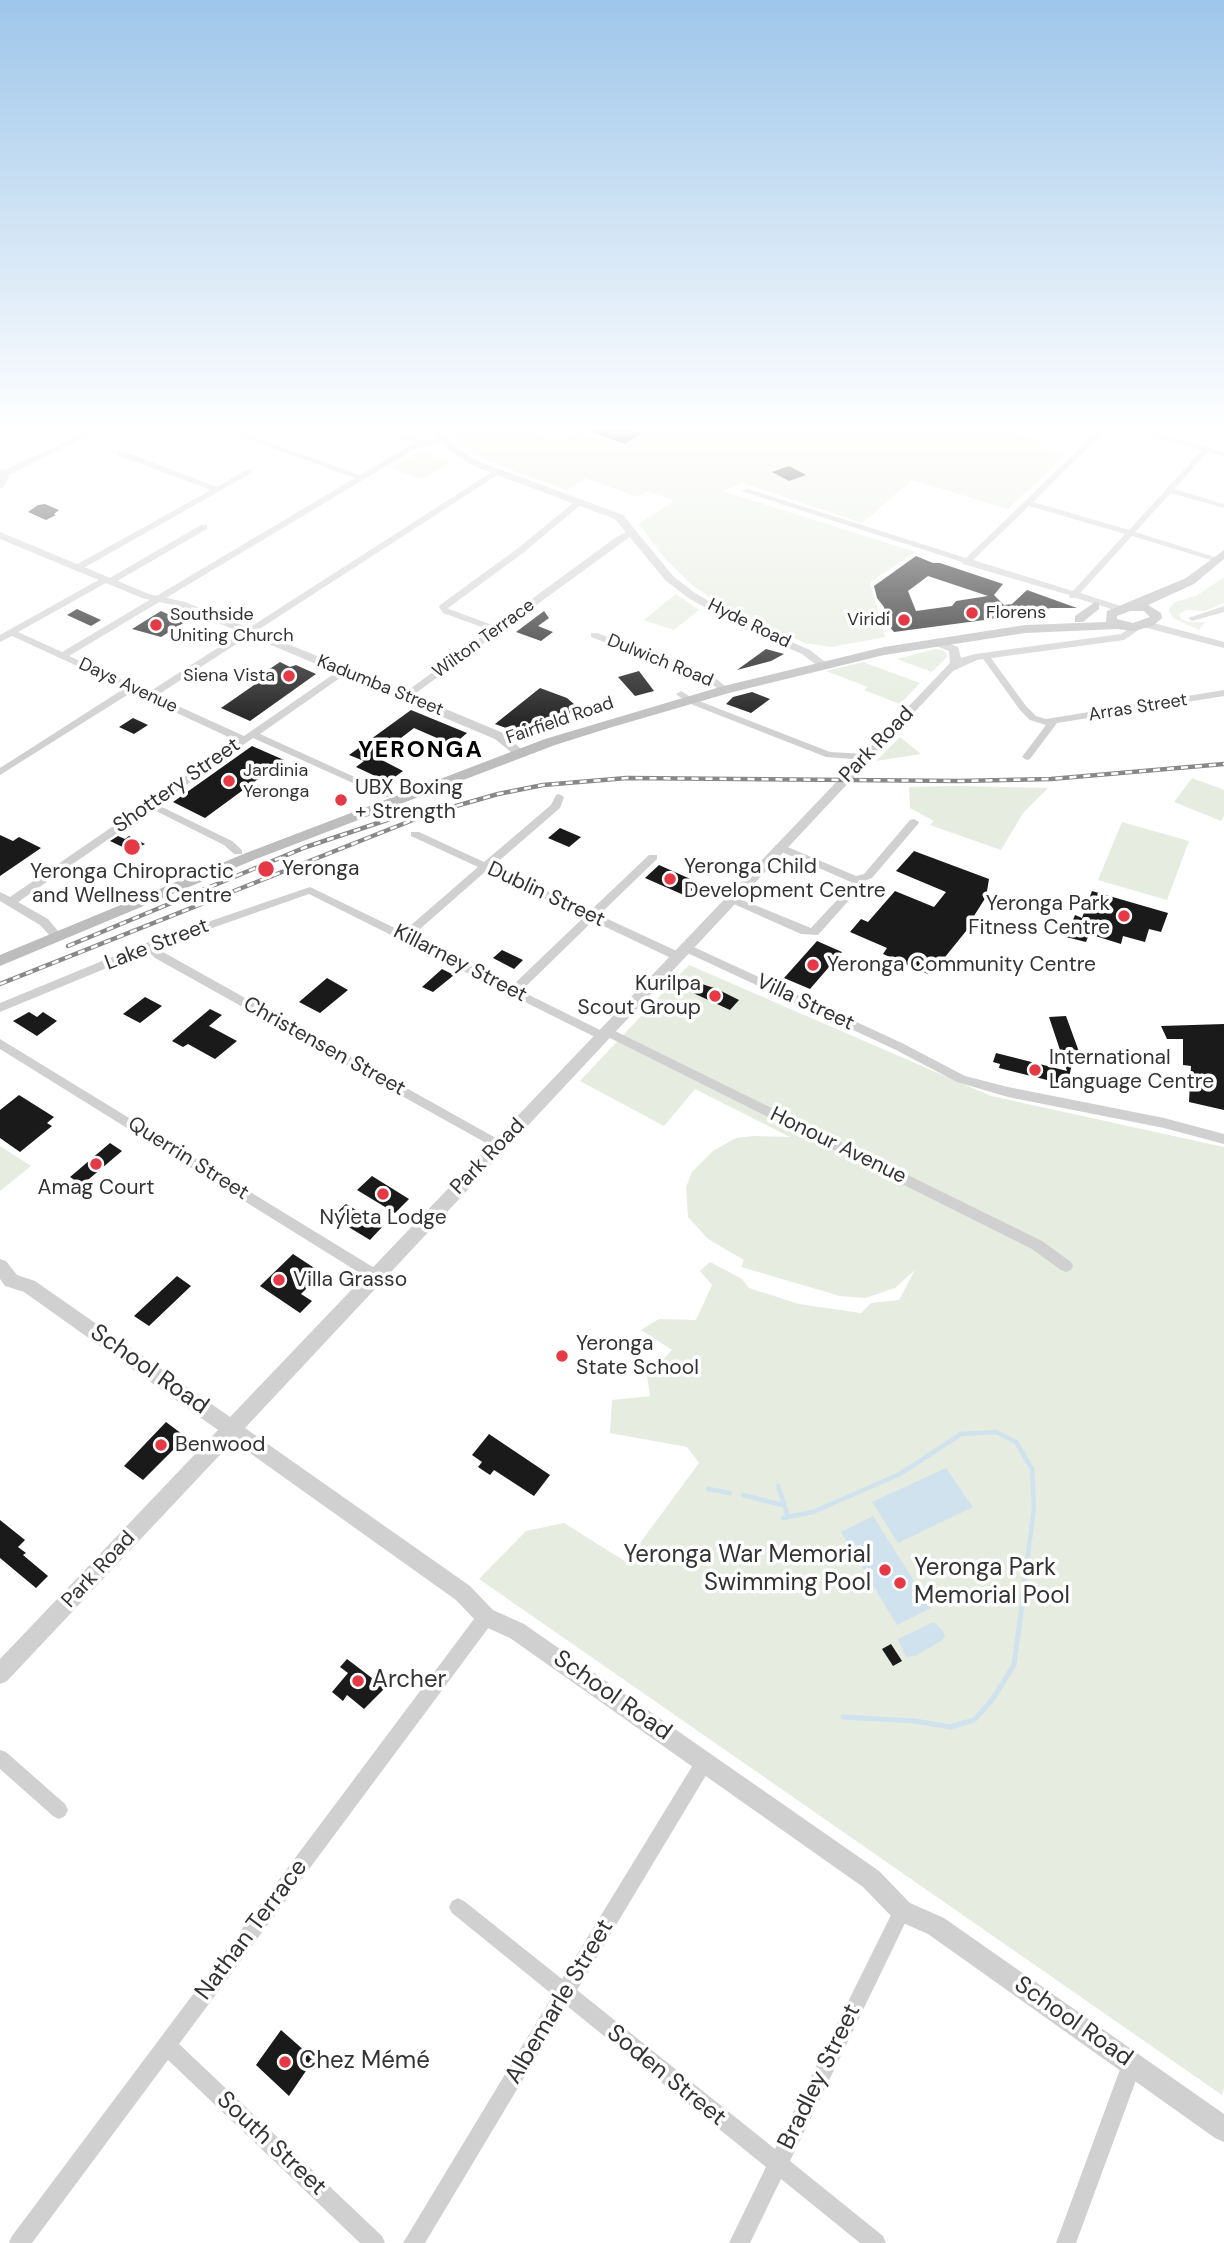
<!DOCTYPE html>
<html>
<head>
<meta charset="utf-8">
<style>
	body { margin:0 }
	canvas { display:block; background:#fff }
</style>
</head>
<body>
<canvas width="1224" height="2243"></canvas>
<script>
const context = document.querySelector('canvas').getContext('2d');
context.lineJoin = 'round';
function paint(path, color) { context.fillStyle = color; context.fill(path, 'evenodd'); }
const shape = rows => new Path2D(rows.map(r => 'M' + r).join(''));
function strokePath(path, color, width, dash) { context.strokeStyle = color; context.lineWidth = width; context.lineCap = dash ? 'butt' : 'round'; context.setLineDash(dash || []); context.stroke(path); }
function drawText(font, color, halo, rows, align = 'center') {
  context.font = font + ' "DM Sans",sans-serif'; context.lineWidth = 7; context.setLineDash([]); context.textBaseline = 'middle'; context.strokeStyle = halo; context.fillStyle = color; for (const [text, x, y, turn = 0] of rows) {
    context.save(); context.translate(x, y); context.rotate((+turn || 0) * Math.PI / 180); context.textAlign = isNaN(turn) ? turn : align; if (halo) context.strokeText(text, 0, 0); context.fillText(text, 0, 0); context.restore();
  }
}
paint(shape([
	[451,426,516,426,562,441,577,431,624,445,657,426,952,426,968,431,974,426,993,426,1033,437,1041,447,1066,454,1008,509,912,480,862,523,743,483,722,491,916,552,870,582,885,637,832,647,805,643,768,627,715,601,691,584,666,560,639,524,674,501,647,491,638,497,586,478,566,490,470,454,454,439],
	[420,451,451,462,422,479,390,468],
	[1224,577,1224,603,1205,611,1187,610,1179,614,1181,619,1188,622,1205,622,1199,630,1173,618,1169,610,1174,602,1196,596],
	[676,594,699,610,674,630,644,620],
	[935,649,943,650,948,656,932,672,897,659],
	[864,662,871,665,920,683,900,704,864,690,868,687,826,671],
	[900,737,921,754,876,761],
	[1192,778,1224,790,1224,816,1221,821,1174,802],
	[958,786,1048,788,1023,813,1001,850,930,825,934,821,910,808,909,787],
	[1122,822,1189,841,1167,900,1098,880],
	[689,965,991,1096,1224,1147,1224,2088,1222,2095,479,1579,526,1531,564,1523,626,1562,699,1463,687,1447,610,1433,612,1400,650,1396,647,1376,672,1350,641,1330,659,1319,696,1320,712,1285,700,1271,710,1262,742,1279,749,1288,799,1304,861,1313,871,1303,899,1300,915,1270,895,1288,865,1298,840,1296,741,1267,744,1260,708,1239,688,1217,686,1187,692,1172,713,1151,736,1138,753,1136,790,1137,695,1089,664,1126,580,1081],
	[0,1146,31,1166,0,1191]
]), '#e6ecdf');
paint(shape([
	[946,1468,973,1507,898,1543,872,1502],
	[873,1516,931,1608,897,1625,841,1532],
	[934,1622,942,1630,945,1636,941,1641,915,1656,906,1657,898,1639]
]), '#cfe2ee');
strokePath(shape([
	[653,438,674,426]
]), '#cfe2ee', 2.5);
strokePath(shape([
	[778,1486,788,1517],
	[708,1489,730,1493],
	[743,1495,782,1505],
	[783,1518,813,1512,900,1474,961,1434,996,1432,1016,1442,1032,1469,1034,1508,1022,1599]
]), '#cfe2ee', 4.5);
strokePath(shape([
	[843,1717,915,1721,950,1727,974,1720,992,1700,1014,1665,1023,1598]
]), '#cfe2ee', 5);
paint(shape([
	[573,426,619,426,642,433,625,444],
	[789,466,806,475,789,481,772,472],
	[45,504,59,510,54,514,56,515,46,520,28,512,38,505],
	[916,556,933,563,940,563,1003,584,994,595,1004,605,1012,604,1027,590,1077,608,1051,608,1007,617,894,632,883,619,884,607,877,598,874,586],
	[928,576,988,596,956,601,952,606,916,611,908,591],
	[77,609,101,620,91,626,67,615],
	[161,611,185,622,161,637,132,629],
	[544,611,549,618,538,626,553,632,541,641,516,632],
	[766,649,784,654,771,661,737,670],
	[280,662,290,667,296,665,316,674,250,721,221,708,267,676,262,674],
	[639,671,654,691,635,696,618,677],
	[540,688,567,698,581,710,559,717,557,722,550,721,517,732,495,724],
	[752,692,770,699,751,713,726,704,733,697],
	[411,710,467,733,453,745,414,728,376,757,403,771,388,782,356,767,364,761,349,755],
	[133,718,148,725,134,734,119,727],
	[252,746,284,760,205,818,173,802],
	[560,828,581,837,569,847,548,838],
	[0,835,13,841,19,837,41,848,0,876],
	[118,836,125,839,129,836,145,844,131,851,110,841],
	[914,851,989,879,986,897,972,919,975,920,941,962,934,965,928,974,883,954,887,948,850,932,861,919,868,922,895,891,934,907,946,892,896,871],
	[659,865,695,881,688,887,693,889,686,896,645,878],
	[1092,891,1168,913,1161,932,1149,929,1145,942,1123,936,1121,944,1089,934,1086,942,1066,937,1075,915,1082,918],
	[817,941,842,952,810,989,784,978],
	[502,950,523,960,514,969,493,958],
	[442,969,454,975,433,992,422,987],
	[327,978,348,990,320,1013,299,1002],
	[699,983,717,989,739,1000,730,1010,691,992],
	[145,997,162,1006,140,1023,123,1014],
	[210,1009,222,1015,209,1026,237,1041,215,1059,188,1044,183,1047,172,1041],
	[29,1012,37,1017,43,1012,57,1021,37,1036,13,1021],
	[1066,1016,1082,1060,1073,1060,1067,1085,999,1068,1000,1064,993,1062,996,1053,1067,1071,1049,1017],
	[1224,1024,1224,1110,1189,1102,1191,1066,1183,1065,1183,1039,1167,1039,1161,1026],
	[19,1095,54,1117,47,1123,52,1126,20,1152,0,1138,0,1110],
	[110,1143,122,1151,82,1185,70,1177],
	[372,1176,409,1199,395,1213,357,1190],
	[346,1204,383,1226,370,1240,332,1217],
	[293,1254,322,1273,301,1294,312,1301,300,1313,260,1286],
	[177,1276,191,1286,149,1326,134,1316],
	[166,1422,186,1437,143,1480,124,1466],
	[489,1434,550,1475,534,1496,494,1470,490,1475,478,1467,482,1462,472,1455],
	[0,1520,25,1540,18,1547,26,1553,23,1555,48,1576,36,1588,0,1558],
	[891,1644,902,1661,893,1666,882,1649],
	[347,1659,385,1688,364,1709,347,1695,343,1701,332,1692,348,1673,340,1667],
	[281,2030,314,2059,289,2096,256,2065]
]), '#1a1a1a');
paint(shape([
	[99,426,108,426,6,476,0,475,0,472,99,426],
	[212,426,222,426,360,475,415,443,369,426,380,426,422,441,444,437,448,439,413,450,69,656,149,692,495,470,502,472,156,696,244,736,341,669,347,669,347,673,260,734,390,793,390,797,384,797,253,738,158,805,232,841,242,850,242,854,234,854,224,845,152,809,18,902,48,919,63,937,62,940,54,940,40,925,0,901,0,892,10,897,237,741,132,692,0,775,0,768,125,688,12,636,0,642,0,635,102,578,108,579,201,525,207,525,207,529,112,584,106,583,18,632,62,652,355,478,212,426],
	[531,426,542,426,562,434,555,436,531,426],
	[1103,426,1110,426,1033,502,1129,530,1202,450,1116,426,1128,426,1224,452,1224,456,1208,452,1174,489,1224,504,1224,508,1171,493,1135,532,1221,559,1214,561,1132,536,1080,593,1124,607,1125,609,1121,612,1076,598,1070,598,1069,595,963,564,962,562,741,491,748,489,966,558,1103,426],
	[1029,506,1125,534,1073,591,973,560,1029,506],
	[117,451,123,451,217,487,246,470,253,472,80,570,74,570,74,566,211,490,117,455,117,451],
	[577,500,584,502,523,553,448,608,449,609,495,626,615,538,628,531,635,533,409,698,403,698,403,694,490,630,443,613,439,607,440,605,517,549,577,500],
	[1224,606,1224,612,1192,621,1188,618,1224,606],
	[591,633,597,633,714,677,730,690,725,693,722,692,708,681,591,637,591,633],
	[985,653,988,654,1026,706,1036,716,1046,719,1224,690,1224,696,1057,723,1030,759,1027,760,1022,757,1046,725,1030,720,1020,710,981,656,985,653],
	[681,691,694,699,830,752,865,754,870,757,865,760,826,757,688,703,676,694,681,691],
	[559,794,564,797,560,808,493,866,590,911,649,855,657,855,657,859,599,915,681,953,683,956,677,960,673,959,593,921,521,991,602,1031,607,1028,611,1029,1042,1241,1071,1262,1073,1266,1071,1270,1066,1272,1061,1270,1032,1249,608,1037,603,1040,599,1039,309,894,158,947,163,952,503,1142,505,1145,503,1148,495,1148,155,958,148,951,0,1012,0,1003,146,943,310,887,403,932,478,867,411,836,411,832,419,832,484,862,551,805,556,795,559,794],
	[486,871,584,917,512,986,412,936,486,871],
	[914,819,919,822,918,824,872,878,861,882,860,888,818,935,801,934,727,901,726,899,731,895,735,897,811,928,851,885,851,882,775,849,775,845,783,845,856,876,864,874,910,820,914,819],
	[685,943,902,1043,965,1076,1008,1087,1164,1118,1224,1134,1224,1144,1164,1128,1008,1097,957,1082,894,1049,681,950,680,947,681,944,685,943],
	[0,1039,381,1272,383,1276,381,1280,376,1282,371,1280,0,1049,0,1039],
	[486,1609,492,1611,494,1617,492,1623,179,2044,382,2236,385,2243,360,2243,168,2060,32,2243,9,2243,12,2236,480,1611,486,1609],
	[0,1750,6,1752,65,1804,68,1810,65,1816,59,1819,53,1816,0,1769,0,1750],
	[705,1753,711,1755,713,1761,711,1767,577,1990,775,2149,896,1905,902,1902,908,1905,911,1911,908,1917,790,2161,883,2236,886,2243,860,2243,781,2179,750,2243,729,2243,766,2167,567,2006,425,2243,403,2243,553,1995,452,1913,449,1907,452,1901,458,1898,464,1901,562,1979,699,1755,705,1753],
	[1132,2054,1139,2057,1142,2064,1076,2243,1056,2243,1122,2064,1125,2057,1132,2054]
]), '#d0d0d0');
paint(shape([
	[435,426,445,426,446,433,455,446,477,461,623,515,673,576,695,593,743,621,810,650,829,665,819,667,802,654,735,625,687,597,665,580,615,519,471,465,449,450,436,433,435,426],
	[0,468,9,477,3,488,0,489,0,468],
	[0,532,149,594,185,602,410,694,503,733,527,754,525,757,517,757,495,739,178,606,142,598,0,539,0,532],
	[1146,621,1224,642,1224,648,1143,627,1124,640,977,660,953,671,245,1428,470,1586,493,1610,524,1624,879,1871,910,1903,944,1918,1224,2114,1224,2142,1215,2138,928,1934,894,1919,863,1887,510,1638,479,1624,456,1600,233,1441,7,1681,0,1684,0,1659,218,1430,24,1292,5,1286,0,1279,0,1259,6,1261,17,1275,35,1281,230,1417,950,663,949,651,931,644,931,640,939,640,958,647,961,658,975,654,1121,634,1134,625,1146,621]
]), '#d0d0d0');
paint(shape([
	[1224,550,1224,559,1194,584,1148,605,1161,613,1162,618,1153,626,1133,631,1117,629,1025,633,884,655,729,693,609,728,555,745,256,859,0,966,0,955,246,853,545,739,720,687,884,647,1025,625,1106,622,1107,611,1186,578,1224,550],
	[1130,611,1144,611,1150,617,1133,623,1117,619,1117,616,1130,611],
	[1095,602,1099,603,1099,609,1083,622,1075,622,1075,616,1095,602]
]), '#bdbdbd');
const rail = shape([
	[68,946,306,847,393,818],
	[0,984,428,814,498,794,543,785,627,778,959,781,1051,779,1224,764]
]);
strokePath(rail, '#888', 4.5);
strokePath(rail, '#fff', 2.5, [7]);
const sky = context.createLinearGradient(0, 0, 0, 740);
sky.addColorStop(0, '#9ec6ea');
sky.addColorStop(0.58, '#fff');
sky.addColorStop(1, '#ffffff00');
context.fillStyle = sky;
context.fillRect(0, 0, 1224, 740);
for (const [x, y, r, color] of [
	[972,613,7,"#e63946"],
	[904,620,7,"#e63946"],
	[156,625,7,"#e63946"],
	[289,676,7,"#e63946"],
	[229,781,7,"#e63946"],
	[341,800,7,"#e63946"],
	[132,847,9,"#e63946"],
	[266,869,9,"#e63946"],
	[670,879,7,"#e63946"],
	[1124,916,7,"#e63946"],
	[813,965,7,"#e63946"],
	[715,996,7,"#e63946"],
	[1035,1070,7,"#e63946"],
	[96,1164,7,"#e63946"],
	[383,1194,7,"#e63946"],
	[279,1280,7,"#e63946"],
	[562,1356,7,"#e63946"],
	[161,1445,7,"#e63946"],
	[885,1570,7,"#e63946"],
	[900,1583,7,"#e63946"],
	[358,1681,7,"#e63946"],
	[285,2062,7,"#e63946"]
]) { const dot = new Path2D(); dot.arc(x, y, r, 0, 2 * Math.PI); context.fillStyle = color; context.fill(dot); strokePath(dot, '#fff', 2.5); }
drawText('18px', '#333', '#fff', [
	["Florens",986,613],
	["Southside",170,615],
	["Uniting Church",170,636],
	["Viridi",890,620,"right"],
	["Siena Vista",275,676,"right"],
	["Jardinia",243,771],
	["Yeronga",243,792]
], 'left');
drawText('18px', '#333', '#fff', [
	["Hyde Road",749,624,26],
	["Wilton Terrace",484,639,-36],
	["Dulwich Road",660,661,22],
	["Days Avenue",128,686,25],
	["Kadumba Street",380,686,22],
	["Arras Street",1138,708,-9],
	["Fairfield Road",560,721,-19]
]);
drawText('21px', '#333', '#fff', [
	["Park Road",877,745,-46],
	["Shottery Street",177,786,-35],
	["Dublin Street",546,895,25],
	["Lake Street",157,945,-21],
	["Killarney Street",460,964,27],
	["Villa Street",805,1003,25],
	["Christensen Street",324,1047,29],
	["Honour Avenue",838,1146,26],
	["Park Road",488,1157,-46],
	["Querrin Street",188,1159,32],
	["Park Road",99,1570,-47]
]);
drawText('21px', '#333', '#fff', [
	["UBX Boxing",355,788],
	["+ Strength",355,812],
	["Yeronga Child",684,867],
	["Development Centre",684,891],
	["Yeronga",282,869],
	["Yeronga Chiropractic",132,872,"center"],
	["and Wellness Centre",132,896,"center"],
	["Yeronga Park",1110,904,"right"],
	["Fitness Centre",1110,928,"right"],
	["Yeronga Community Centre",827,965],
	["Kurilpa",701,984,"right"],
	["Scout Group",701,1008,"right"],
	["International",1049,1058],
	["Language Centre",1049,1082],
	["Amag Court",96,1188,"center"],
	["Nyleta Lodge",383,1218,"center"],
	["Villa Grasso",293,1280],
	["Yeronga",576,1344],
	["State School",576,1368],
	["Benwood",175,1445]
], 'left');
context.letterSpacing = '2px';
drawText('bold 23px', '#000', '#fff', [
	["YERONGA",421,751]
]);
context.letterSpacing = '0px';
drawText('24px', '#333', '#fff', [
	["School Road",149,1370,35],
	["School Road",612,1696,35],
	["Nathan Terrace",252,1930,-53],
	["Albemarle Street",560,2002,-59],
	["School Road",1073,2022,35],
	["Soden Street",666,2076,39],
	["Bradley Street",820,2077,-64],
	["South Street",271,2144,43]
]);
drawText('24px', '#333', '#fff', [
	["Yeronga War Memorial",871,1556,"right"],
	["Swimming Pool",871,1584,"right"],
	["Yeronga Park",914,1569],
	["Memorial Pool",914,1597],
	["Archer",372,1681],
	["Chez Mémé",299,2062]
], 'left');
</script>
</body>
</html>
